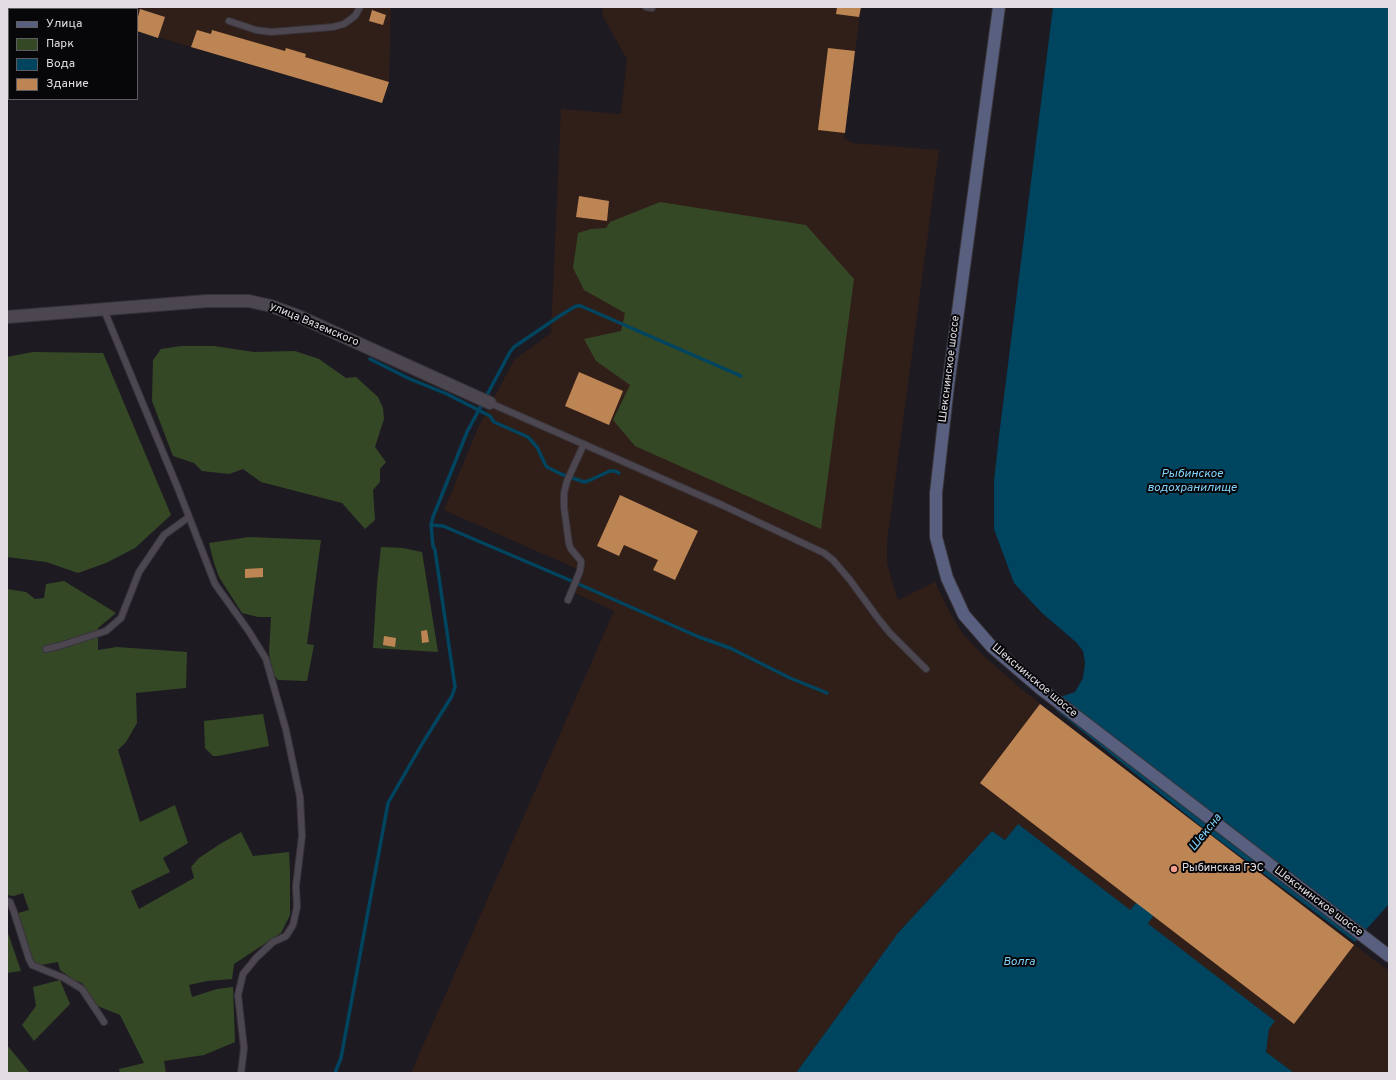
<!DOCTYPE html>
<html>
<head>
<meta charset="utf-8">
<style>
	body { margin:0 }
	#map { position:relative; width:1396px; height:1080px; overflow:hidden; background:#1e1a22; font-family:Overpass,sans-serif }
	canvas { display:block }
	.frame { position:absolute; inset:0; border:8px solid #e0dce2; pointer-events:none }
	.legend { position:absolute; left:8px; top:8px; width:130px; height:92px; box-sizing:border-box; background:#070609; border:1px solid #5e5c60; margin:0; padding:5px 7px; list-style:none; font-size:12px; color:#e0dce2 }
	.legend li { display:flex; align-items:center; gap:8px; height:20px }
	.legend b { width:20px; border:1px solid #5e5c60 }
</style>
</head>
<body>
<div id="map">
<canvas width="1396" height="1080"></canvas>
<div class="frame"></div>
<ul class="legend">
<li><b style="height:5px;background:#59607f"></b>Улица</li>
<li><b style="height:11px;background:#354826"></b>Парк</li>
<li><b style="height:11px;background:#004560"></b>Вода</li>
<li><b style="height:11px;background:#be8554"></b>Здание</li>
</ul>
</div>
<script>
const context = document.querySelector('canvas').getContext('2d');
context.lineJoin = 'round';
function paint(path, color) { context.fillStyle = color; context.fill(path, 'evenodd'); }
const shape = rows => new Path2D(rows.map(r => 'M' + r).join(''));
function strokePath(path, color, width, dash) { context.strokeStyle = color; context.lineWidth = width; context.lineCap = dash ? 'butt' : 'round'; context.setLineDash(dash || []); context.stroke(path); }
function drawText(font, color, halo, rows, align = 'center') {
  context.font = font + ' Overpass,sans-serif'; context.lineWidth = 4; context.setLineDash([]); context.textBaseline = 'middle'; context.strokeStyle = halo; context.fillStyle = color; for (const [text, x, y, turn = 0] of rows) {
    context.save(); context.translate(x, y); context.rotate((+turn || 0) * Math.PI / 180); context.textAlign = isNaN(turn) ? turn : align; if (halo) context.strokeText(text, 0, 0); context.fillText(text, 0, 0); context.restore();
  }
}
paint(shape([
	[119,7,391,7,389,82,382,103,137,31,137,9,119,9],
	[603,7,861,7,844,138,853,143,939,150,887,542,887,562,892,582,898,600,935,582,950,613,963,634,985,657,1017,685,1040,704,1389,971,1389,1073,1294,1073,1266,1052,1269,1029,1274,1021,992,831,898,933,796,1073,411,1073,614,611,575,593,584,572,444,510,478,428,514,360,551,333,561,109,621,114,627,59,602,15]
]), '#301e18');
paint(shape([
	[660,202,806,225,854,279,821,529,635,446,613,420,630,385,596,361,584,339,621,331,625,313,584,290,573,268,578,233,591,229,606,228,610,222],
	[181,346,214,346,254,352,295,351,319,359,346,378,356,377,378,397,383,408,384,419,375,447,386,462,380,469,380,482,373,490,375,520,365,529,342,503,261,482,243,469,229,474,202,471,194,463,173,456,152,401,153,360,161,349],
	[33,352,103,353,171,515,135,548,106,563,78,573,46,562,7,557,7,357],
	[249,537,321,540,307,644,314,645,307,681,278,680,273,674,269,652,271,617,258,617,242,613,219,577,214,563,209,543],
	[381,547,403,548,422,552,438,652,373,648,377,584],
	[64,581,116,613,98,628,98,650,117,647,187,652,186,688,136,693,137,723,126,742,118,750,140,822,175,805,188,843,163,858,170,872,131,891,139,909,194,878,191,867,199,858,220,844,241,832,253,856,289,852,290,873,290,915,281,933,234,964,232,979,207,981,189,985,192,997,217,989,233,987,235,1042,204,1055,164,1061,166,1073,120,1073,119,1069,144,1063,120,1015,95,1005,82,983,74,980,60,970,58,962,35,966,18,913,29,910,23,893,14,896,7,895,7,589,26,592,35,599,44,598,46,584],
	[263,714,269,746,218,756,213,756,205,748,204,721],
	[7,930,21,971,7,973],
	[60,980,70,1004,34,1041,22,1025,36,1006,33,987],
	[7,1045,30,1073,7,1073]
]), '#354826');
paint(shape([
	[1053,7,1389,7,1389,904,1355,942,1208,832,1056,710,1053,704,1057,698,1075,692,1083,678,1085,663,1083,651,1077,643,1042,613,1014,583,994,529,994,481,999,436],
	[1018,824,1275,1021,1269,1029,1266,1052,1294,1073,796,1073,898,933,992,831,1005,840]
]), '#004560');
strokePath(shape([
	[370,359,410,379,447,394,490,416,494,422,528,437,537,447,545,464,547,467,561,474,584,482,588,481,610,471,615,471,619,473],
	[431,525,443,526,567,579,699,637,730,648,790,678,827,693],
	[335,1073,341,1058,388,803,422,744,452,696,455,687,435,550,433,546,431,525,433,517,467,432,510,352,514,347,561,315,576,306,581,306,741,376]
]), '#004560', 3.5);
strokePath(shape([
	[1120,941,1163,886]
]), '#004560', 22);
paint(shape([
	[837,7,861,7,859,17,836,14],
	[140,9,165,17,158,38,137,31,137,21],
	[372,10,386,15,383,25,369,21],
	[197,30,211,34,212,30,285,51,286,48,306,54,305,57,389,82,382,103,191,47],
	[828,48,855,51,845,133,818,130],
	[579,196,609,201,607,221,576,217],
	[579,372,623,391,609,425,565,406],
	[620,495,698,531,675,580,653,570,658,560,624,545,619,556,597,546],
	[263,568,263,577,245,578,245,569],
	[427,630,429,642,422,643,421,631],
	[384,636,396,638,395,647,383,645],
	[1040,704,1354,945,1294,1024,980,783]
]), '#be8554');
const lane = shape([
	[646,7,652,8],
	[229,21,256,30,271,32,333,27,344,24,355,16,360,7],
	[104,310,179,491,215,584,248,630,266,659,286,730,300,797,302,836,296,886,297,907,293,925,286,936,273,942,256,958,243,974,238,995,244,1048,241,1073],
	[490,403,722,505,824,553,833,560,850,580,877,617,889,632,926,669],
	[568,600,580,571,581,564,581,561,571,549,569,544,564,507,564,493,567,481,584,444],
	[46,649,59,646,106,631,121,618,139,572,164,535,189,517],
	[7,901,10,902,14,912,29,959,32,965,64,978,82,989,104,1022]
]);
const street = shape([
	[7,317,207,301,249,301,271,306,298,316,490,403]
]);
const secondary = shape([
	[999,7,948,386,936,493,936,537,947,578,964,615,992,647,1041,689,1389,956]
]);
strokePath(lane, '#38343a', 8);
strokePath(street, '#38343a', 14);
strokePath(secondary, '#38343a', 14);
strokePath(lane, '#4c4650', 6);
strokePath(street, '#4c4650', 12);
strokePath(secondary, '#59607f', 12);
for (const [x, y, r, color] of [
	[1174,869,4,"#f59d8e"]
]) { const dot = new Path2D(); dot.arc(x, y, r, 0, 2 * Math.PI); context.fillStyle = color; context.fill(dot); strokePath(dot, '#070609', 1.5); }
drawText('11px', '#e0dce2', '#070609', [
	["улица Вяземского",314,325,23],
	["Шекснинское шоссе",950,369,-83],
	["Шекснинское шоссе",1034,681,40],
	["Шекснинское шоссе",1318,902,37]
]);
drawText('11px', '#e0dce2', '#070609', [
	["Рыбинская ГЭС",1182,869]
], 'left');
drawText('italic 12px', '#80d3fd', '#070609', [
	["Рыбинское",1192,475],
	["водохранилище",1192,489],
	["Шексна",1206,833,-51],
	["Волга",1019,963]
]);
</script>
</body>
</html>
